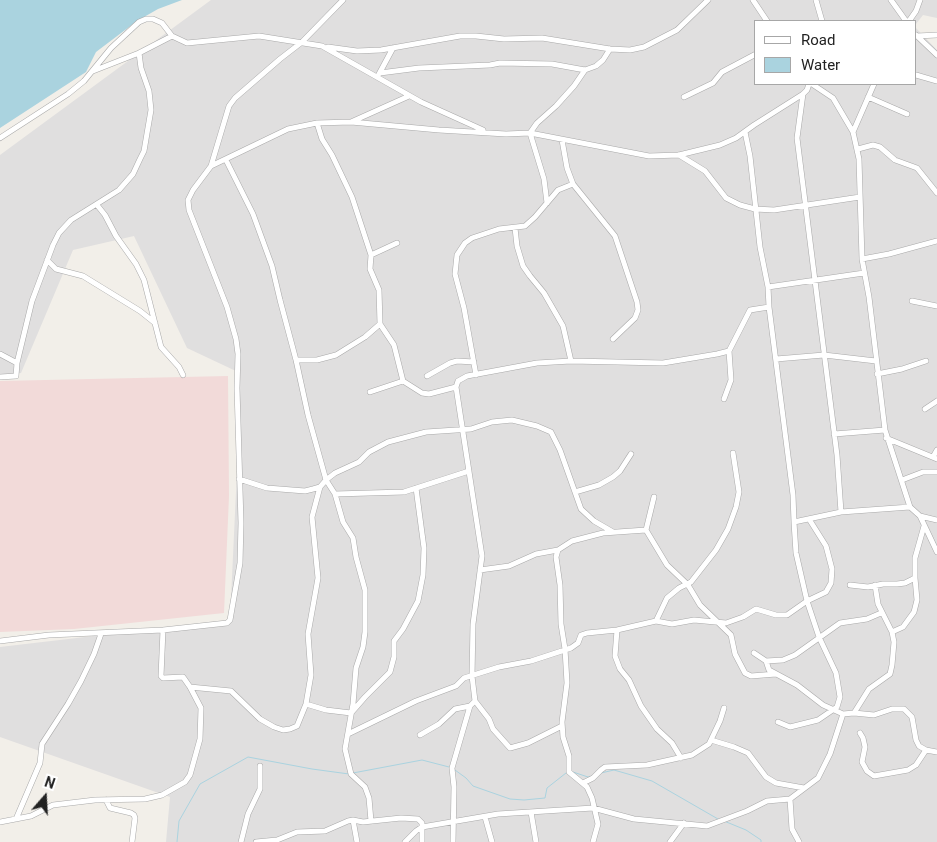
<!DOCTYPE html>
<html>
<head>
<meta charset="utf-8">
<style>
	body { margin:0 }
	#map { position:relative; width:937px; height:842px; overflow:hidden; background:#f2efe9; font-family:Roboto,sans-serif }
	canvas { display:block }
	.legend { position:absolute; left:754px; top:20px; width:162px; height:65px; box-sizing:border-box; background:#fff; border:1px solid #a7a7a7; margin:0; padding:6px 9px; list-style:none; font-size:15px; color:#222 }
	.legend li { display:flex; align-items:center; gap:10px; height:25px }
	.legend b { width:25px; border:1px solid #a7a7a7 }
	.north { position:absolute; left:20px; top:772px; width:50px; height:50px; -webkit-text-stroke:4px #fff; paint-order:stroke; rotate:19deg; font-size:14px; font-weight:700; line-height:20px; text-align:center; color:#222 }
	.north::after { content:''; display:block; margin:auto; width:18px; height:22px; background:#222; clip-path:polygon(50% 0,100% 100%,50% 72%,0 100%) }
</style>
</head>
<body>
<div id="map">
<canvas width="937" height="842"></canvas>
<ul class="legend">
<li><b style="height:6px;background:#fff"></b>Road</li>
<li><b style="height:14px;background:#aad3df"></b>Water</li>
</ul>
<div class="north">N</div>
</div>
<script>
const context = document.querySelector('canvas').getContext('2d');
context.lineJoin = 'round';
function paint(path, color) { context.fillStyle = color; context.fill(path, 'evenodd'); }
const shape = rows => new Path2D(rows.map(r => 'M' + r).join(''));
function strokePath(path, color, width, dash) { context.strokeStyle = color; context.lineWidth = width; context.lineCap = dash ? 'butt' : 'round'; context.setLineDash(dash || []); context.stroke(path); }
paint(shape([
	[211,0,937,0,937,18,923,15,916,24,916,21,756,21,756,84,916,84,916,28,937,50,937,842,166,842,170,797,0,737,0,647,230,620,238,449,238,372,187,348,134,236,73,250,21,373,0,375,0,155]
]), '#e0dfdf');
paint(shape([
	[228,376,229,496,224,613,74,629,0,632,0,381]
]), '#f2dad9');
paint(shape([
	[0,0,182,0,158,9,137,21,96,52,86,72,0,128]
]), '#aad3df');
strokePath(shape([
	[455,770,466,778,473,786,510,799,524,800,545,798,547,788,566,773],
	[573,772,588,777,593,776],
	[353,773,422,760,449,767],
	[601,773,614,770,652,781,718,819],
	[724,821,746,830,761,840,761,842],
	[177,842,179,821,200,784,248,757,312,769,349,774]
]), '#aad3df', 1);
const minor = shape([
	[753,0,767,21],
	[816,0,822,21],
	[891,0,906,21],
	[909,21,916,11,920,0],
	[916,35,937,55],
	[917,36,937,35],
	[328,47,357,51,381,50,460,36,476,36,504,39,542,38,610,49,630,50,644,47,677,30,708,0],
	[93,71,139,53,172,36],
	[380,73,419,68,490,65,500,63,552,64,585,70,596,66,603,60,610,49],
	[379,74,393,48],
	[916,75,937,81],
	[812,84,833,98,853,132,859,159,862,259,869,297,885,430,910,507,920,516,937,552],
	[803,94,797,138,837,455,841,512],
	[684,97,713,83,722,72,756,54],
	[868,97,907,114],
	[351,122,409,96],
	[317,123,322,139,332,155,352,197,371,255],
	[745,132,750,156,760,247,768,287,769,307,793,495,794,522],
	[853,132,874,84],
	[0,138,68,94,84,81,111,48,139,22,146,19,153,19,162,23,172,36,187,43,259,36,322,46,421,102,483,130],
	[858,149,873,145,880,147,895,160,917,168,937,193],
	[679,155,705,171,726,198,740,205,755,209,774,210,860,197],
	[226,160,253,214,272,266,280,300,296,360,308,415,326,480,335,494,343,522,353,538,356,557,365,590,365,632,363,647,356,668,353,704,345,749,351,774,365,787,369,798,371,821],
	[211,166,288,129,317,123,351,122,439,130,506,134,530,133,649,156,679,155,720,145,736,138,754,125,803,94,807,90,809,84],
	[573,184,615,236,637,302,638,310,635,318,613,339],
	[547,203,544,179,530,133,537,123,556,106,574,86,585,70],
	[97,205,105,215,116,236,136,264,144,280,161,347,179,367,183,375],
	[515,228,517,246,523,266,530,276,544,293,563,326,571,361],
	[397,243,371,255,370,269,379,290,380,324,394,345,403,381,422,393,429,394,456,387,458,381,467,376,537,363,571,361,663,363,717,354,729,351,750,310,769,307],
	[862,259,889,254,937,241],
	[47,260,56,269,83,276,140,311,155,323],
	[768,287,864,273],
	[912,301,937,306],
	[0,354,17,363],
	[776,359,824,355,876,361],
	[296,360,317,360,336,355,365,337,380,324],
	[877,374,902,369,926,361],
	[476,375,464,308,455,274,457,255,465,243,472,238,499,229,525,226,535,217,558,190,573,184,567,168,562,140],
	[427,376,450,363,457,361,474,362],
	[0,377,16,376,17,363,32,301,53,245,59,233,71,220,119,190,133,174,140,159,144,151,151,110,149,91,141,68,139,53],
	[370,392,403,381],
	[724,399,731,380,729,351],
	[925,409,937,401],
	[834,434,885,430],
	[886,438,937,459],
	[933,457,937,450],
	[239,479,267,488,305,491,313,489,320,487,326,480,335,473,359,462,369,452,388,442,426,432,471,429,492,422,512,420,537,426,551,432,560,450,581,509,594,521,613,532],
	[902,480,923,472,937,472],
	[575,492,599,485,613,477,620,471,631,454],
	[335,494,404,492,469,471],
	[920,516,937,520],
	[646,530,654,497],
	[480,570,509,566,536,554,558,550],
	[850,585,868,587,883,584,897,584,905,583,915,578,915,558,924,526],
	[656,621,667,598,679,588,691,582,716,550,728,529,736,507,739,492,733,453],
	[617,630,615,656,620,669,629,680,641,706,657,729,672,743,681,758],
	[892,632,903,627,914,612,917,600,915,578],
	[0,641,49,635,163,630,227,623,230,620,240,563,241,523,237,388,238,354,236,339,227,307,189,210,188,200,193,190,211,166,229,106,235,98,280,59,302,42,343,0],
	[754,653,766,661,783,660,795,655,840,623,867,619,881,613],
	[190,687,231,691,260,719,274,727,283,730,290,729,297,726,306,704,311,675,308,634,318,578,312,517,320,487],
	[475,701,489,719,493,729,510,748,528,743,562,726],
	[306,704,326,710,351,713,365,697,390,672,394,657,394,641,403,629,418,601,423,575,424,548,416,488],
	[854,713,869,689,890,674,892,665,894,642,892,632,878,604,875,585],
	[843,714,854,713,874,715,892,709,904,709,912,717,916,740,919,746,926,750,937,752],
	[778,722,790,727,818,720,837,707,840,697,836,673,819,637,807,601,796,553,794,522,841,512,910,507],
	[860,733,863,738,865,747,862,762,867,771,874,776,908,770,916,765,926,750],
	[348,734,416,701,456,686,464,678,499,667,531,661,571,648,578,643,581,635,587,633,617,630,656,621,672,624,694,620,726,623,743,617,756,609,776,615,787,615,807,601,826,592,831,583,832,569,826,546,809,519],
	[420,735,439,724,455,709,470,706,475,701,472,676,473,624,482,556,456,387],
	[711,740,734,747,748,753,766,777,776,783,804,788],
	[583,783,593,778,601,770,605,767,647,765,692,755,709,744,720,721,724,708],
	[790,799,792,829,799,842],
	[106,800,110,808,131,813,134,815,135,818,132,842],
	[531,812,536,842],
	[485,817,492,842],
	[16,819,40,763,42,744,68,704,81,681,94,654,101,634],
	[353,820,363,822,401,818,418,819,422,823,422,842],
	[0,822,31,816,53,805,95,800,145,799,162,795,185,782,190,775,200,739,201,708,190,687,183,677,163,678,161,676,163,630],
	[241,842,248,814,260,789,260,766],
	[256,842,277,840,297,832,325,831,348,821,353,820,357,842],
	[405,842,416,831,422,827,498,814,593,808,634,819,707,826,747,811,767,801,790,799,818,778,830,754,843,714,823,705,797,685,769,670,766,661],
	[453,842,454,787,452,768,470,706],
	[593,842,598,824,592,798,587,787,569,772,569,756,563,737,562,722,567,683,565,649,561,624,560,585,556,557,558,550,572,541,603,533,646,530,667,565,688,585,700,605,731,635,735,654,745,673,751,676,776,674],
	[670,842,684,823]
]);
strokePath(minor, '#a9a9a9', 6);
strokePath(minor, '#fff', 5);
</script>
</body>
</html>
